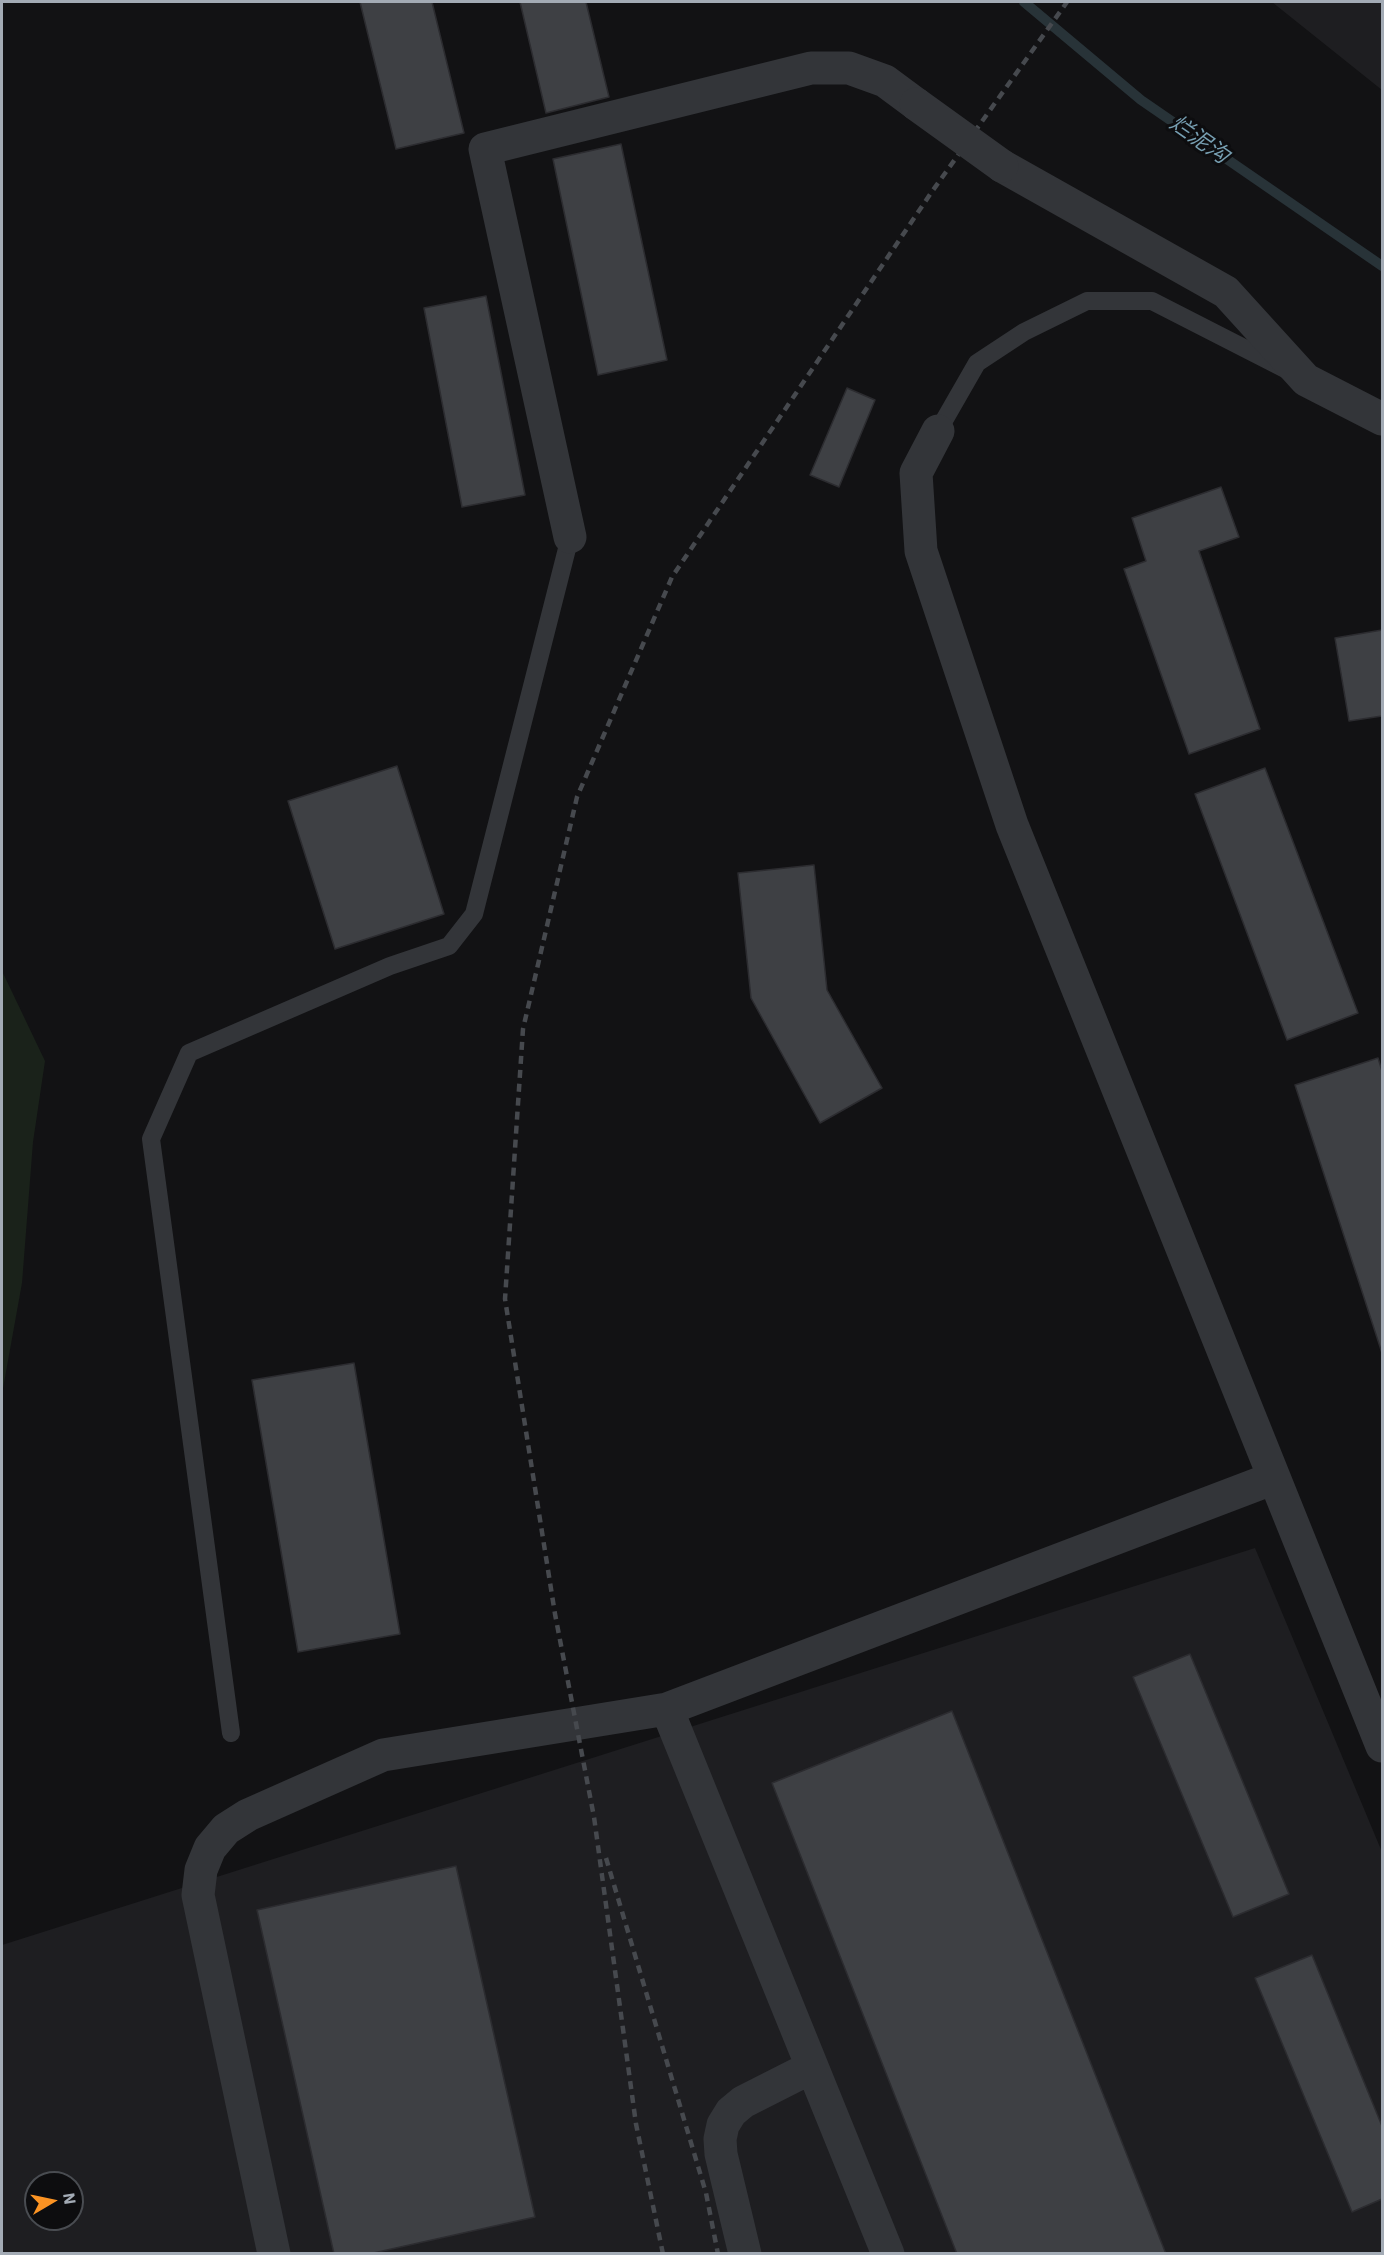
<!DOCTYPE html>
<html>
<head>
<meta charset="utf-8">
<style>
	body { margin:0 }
	#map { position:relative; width:1384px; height:2255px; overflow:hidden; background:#121214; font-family:"IBM Plex Sans",sans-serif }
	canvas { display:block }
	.frame { position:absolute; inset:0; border:3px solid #a3abb5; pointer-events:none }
	.north { position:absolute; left:24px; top:2171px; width:60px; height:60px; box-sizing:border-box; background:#0d0d0f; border:2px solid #494c51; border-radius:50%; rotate:81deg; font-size:16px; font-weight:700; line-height:24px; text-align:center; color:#a3abb5 }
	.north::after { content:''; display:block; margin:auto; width:21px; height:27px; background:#fb9323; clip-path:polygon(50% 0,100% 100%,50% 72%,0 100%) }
</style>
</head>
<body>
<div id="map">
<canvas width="1384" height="2255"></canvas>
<div class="frame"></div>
<div class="north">N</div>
</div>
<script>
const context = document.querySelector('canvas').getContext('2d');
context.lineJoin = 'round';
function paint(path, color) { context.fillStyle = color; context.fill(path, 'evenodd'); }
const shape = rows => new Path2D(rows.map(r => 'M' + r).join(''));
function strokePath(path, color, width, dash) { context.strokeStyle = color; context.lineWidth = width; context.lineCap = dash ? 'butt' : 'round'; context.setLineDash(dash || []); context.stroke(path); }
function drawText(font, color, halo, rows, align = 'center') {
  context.font = font + ' "IBM Plex Sans","Noto Sans SC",sans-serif'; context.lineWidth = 6; context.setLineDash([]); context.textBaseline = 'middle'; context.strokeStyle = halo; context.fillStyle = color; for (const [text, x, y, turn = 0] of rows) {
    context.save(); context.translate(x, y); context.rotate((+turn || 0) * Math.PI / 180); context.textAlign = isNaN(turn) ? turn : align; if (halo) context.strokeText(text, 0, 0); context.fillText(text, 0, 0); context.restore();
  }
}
paint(shape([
	[1272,2,1382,2,1382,90],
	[1255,1548,1382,1852,1382,2253,2,2253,2,1945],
	[36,2183,72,2183,72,2219,36,2219]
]), '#1e1e21');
paint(shape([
	[2,971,45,1061,33,1142,22,1283,2,1394]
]), '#1a221a');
strokePath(shape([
	[1024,2,1141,100,1382,266]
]), '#283338', 10);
const building = shape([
	[360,2,432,2,464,133,396,149,360,2],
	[520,2,586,2,609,97,546,113,520,2],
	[621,144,667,360,598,375,553,159,621,144],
	[486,296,525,495,462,507,424,308,486,296],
	[847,388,875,400,839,487,810,475,847,388],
	[1221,487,1239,537,1199,551,1260,729,1189,754,1124,569,1146,561,1132,518,1221,487],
	[1382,630,1382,716,1349,721,1335,638,1382,630],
	[397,766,444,914,335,949,288,801,397,766],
	[1265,768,1358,1013,1287,1040,1195,794,1265,768],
	[814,865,827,990,882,1088,820,1123,751,998,738,873,814,865],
	[1378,1058,1382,1071,1382,1353,1295,1085,1378,1058],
	[354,1363,400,1634,298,1652,252,1380,354,1363],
	[1190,1654,1289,1894,1233,1917,1133,1677,1190,1654],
	[952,1711,1166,2254,957,2254,772,1783,952,1711],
	[456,1866,535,2217,369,2254,334,2254,257,1910,456,1866],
	[1312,1955,1382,2126,1382,2199,1352,2212,1255,1978,1312,1955]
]);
paint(building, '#3e4044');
strokePath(building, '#2c2c30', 1.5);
strokePath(shape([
	[938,431,977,363,1024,332,1087,301,1152,301,1287,370],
	[231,1733,151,1139,189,1053,390,966,449,946,474,914,570,537]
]), '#333539', 18);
strokePath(shape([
	[1002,166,1226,292,1306,380,1382,419],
	[938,431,916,473,921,551,1012,825,1382,1746],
	[570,537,485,149,811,68,849,68,885,81,916,104],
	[667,1709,888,2254],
	[274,2254,198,1895,201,1870,210,1848,226,1829,248,1815,383,1755,667,1709,1274,1478],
	[745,2254,721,2154,720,2139,723,2125,731,2112,743,2102,812,2067]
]), '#333539', 33);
strokePath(shape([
	[606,1858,706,2193,718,2254],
	[663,2254,636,2124,594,1817,555,1614,505,1299,523,1029,577,797,672,577,931,193,1067,2]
]), '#46494e', 4.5, [8, 6]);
strokePath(shape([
	[916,104,1002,166]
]), '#333539', 33);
drawText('italic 22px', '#779fb2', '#0d0d0f', [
	["烂泥沟",1199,140,35]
]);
</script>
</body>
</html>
